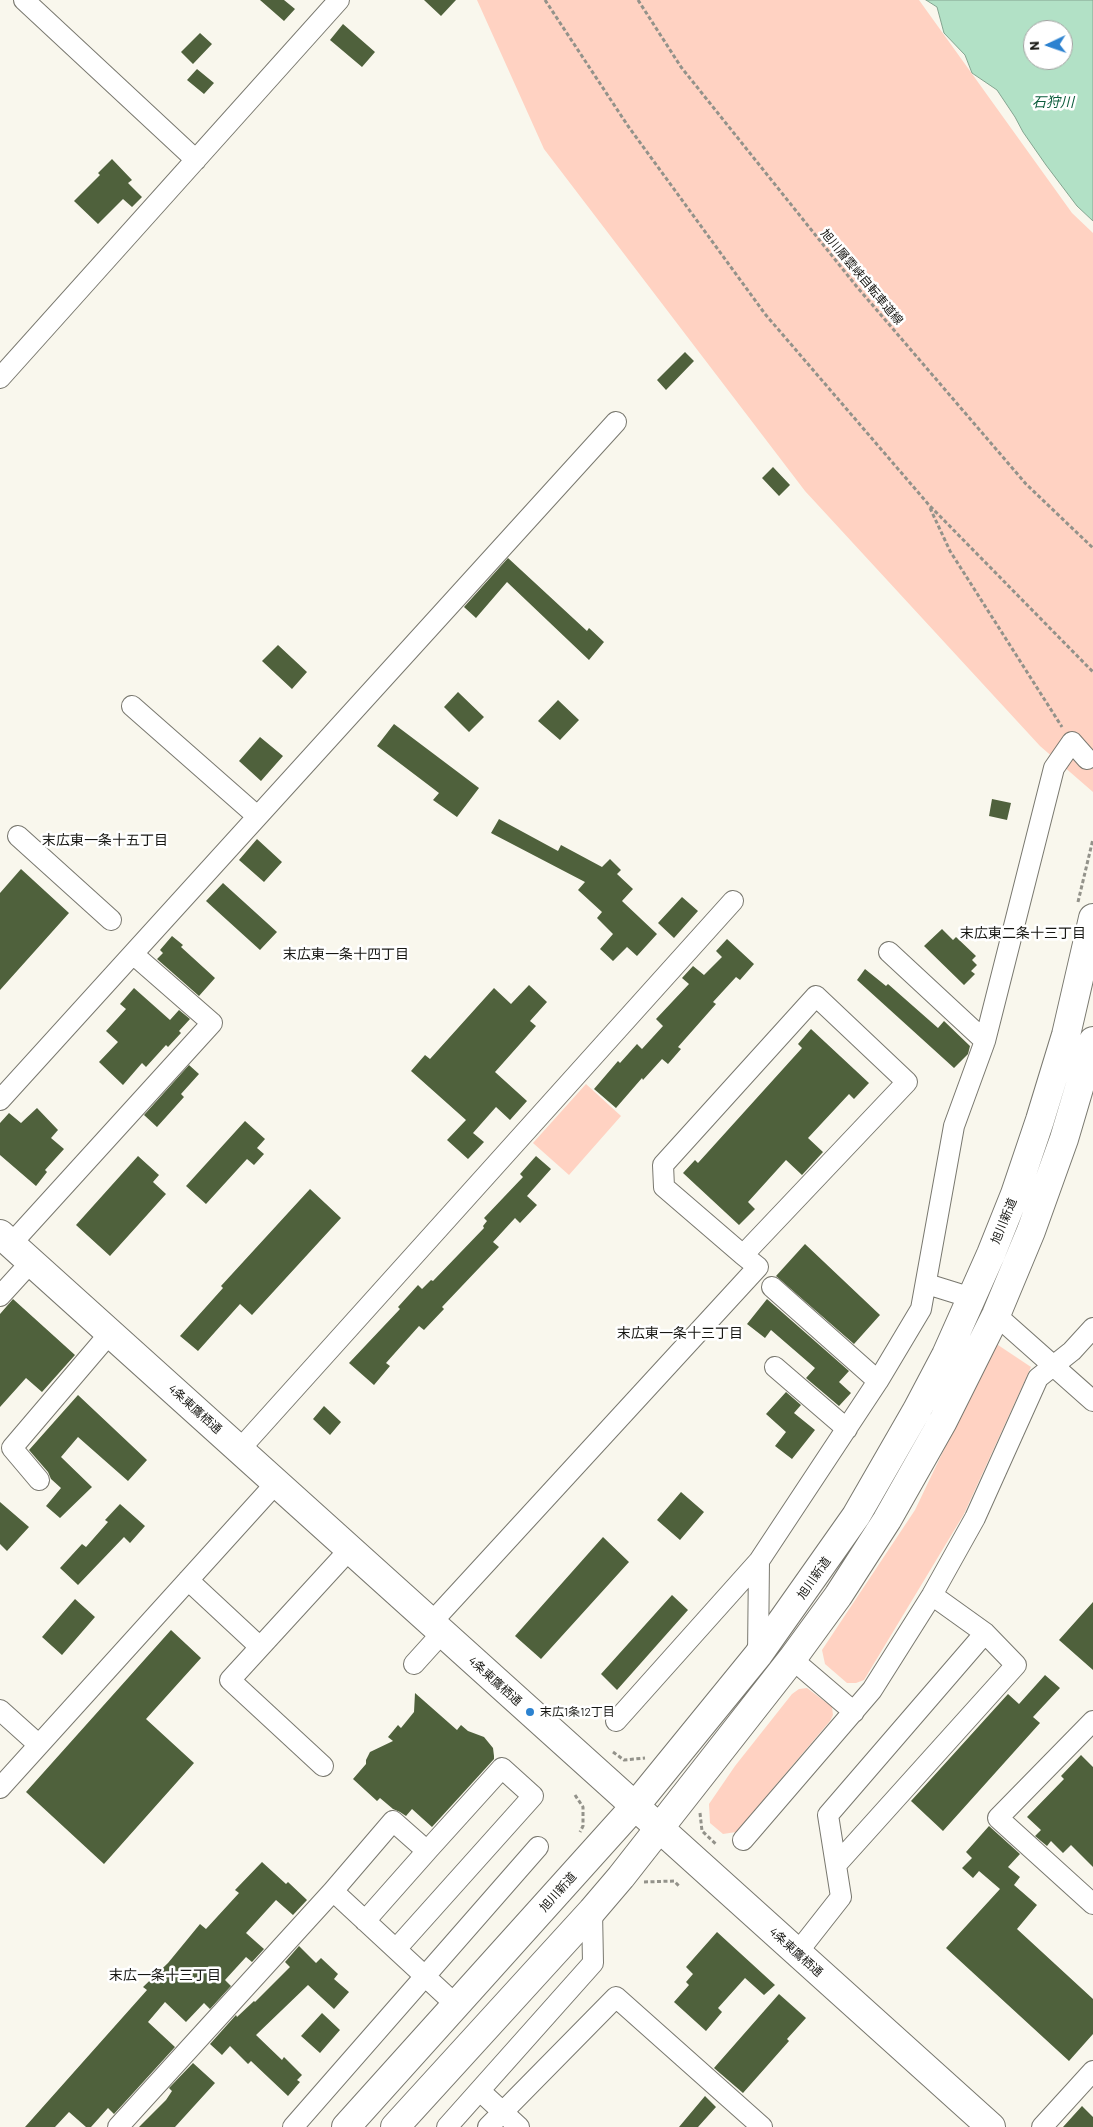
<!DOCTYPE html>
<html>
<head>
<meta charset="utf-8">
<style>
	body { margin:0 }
	#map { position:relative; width:1093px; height:2127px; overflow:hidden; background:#f9f7ed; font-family:Barlow,sans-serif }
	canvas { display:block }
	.north { position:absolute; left:1023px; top:20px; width:50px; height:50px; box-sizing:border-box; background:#fff; border:1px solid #a2a2a1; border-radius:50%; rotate:267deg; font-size:14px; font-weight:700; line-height:20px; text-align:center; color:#171713 }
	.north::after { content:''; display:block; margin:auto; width:18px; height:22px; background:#2c82d0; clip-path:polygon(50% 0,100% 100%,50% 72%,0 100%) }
</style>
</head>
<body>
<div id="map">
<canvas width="1093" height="2127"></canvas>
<div class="north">N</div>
</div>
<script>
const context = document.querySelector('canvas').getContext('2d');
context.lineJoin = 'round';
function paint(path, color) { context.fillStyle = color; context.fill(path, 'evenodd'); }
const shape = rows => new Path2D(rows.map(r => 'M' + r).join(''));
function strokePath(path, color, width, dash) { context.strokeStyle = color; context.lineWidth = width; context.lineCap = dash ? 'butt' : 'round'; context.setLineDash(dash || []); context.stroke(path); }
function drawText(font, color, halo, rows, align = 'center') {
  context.font = font + ' Barlow,"Noto Sans JP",sans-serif'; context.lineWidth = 5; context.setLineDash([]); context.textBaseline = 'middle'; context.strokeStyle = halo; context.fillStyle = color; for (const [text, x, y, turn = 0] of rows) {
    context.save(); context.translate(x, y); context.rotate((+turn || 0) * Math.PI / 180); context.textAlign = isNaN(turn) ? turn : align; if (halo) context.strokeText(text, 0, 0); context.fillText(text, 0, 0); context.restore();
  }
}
paint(shape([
	[477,0,919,0,1072,213,1093,233,1093,792,1040,746,805,491,544,149],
	[586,1084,621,1116,569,1175,533,1143],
	[995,1343,1031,1367,964,1514,864,1680,856,1683,847,1683,825,1664,822,1650,915,1510],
	[807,1688,832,1707,833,1715,830,1721,736,1832,723,1834,710,1823,709,1804,735,1766,792,1694,799,1689]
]), '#ffd2c2');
const water = shape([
	[926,0,1093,0,1093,221,1077,206,1046,165,1023,132,1015,117,997,90,972,73,965,55,944,33,937,7,926,0],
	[1033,30,1063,30,1063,60,1033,60,1033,30]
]);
paint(water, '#b2e1c6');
strokePath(water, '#84a490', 1);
paint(shape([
	[260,0,284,0,295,9,284,21],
	[424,0,456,0,441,16],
	[343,24,375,52,362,67,330,40],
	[200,33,212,44,193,64,181,52],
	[197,69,214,83,204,94,187,80],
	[112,159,132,180,128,183,142,197,132,207,123,199,98,224,74,201,100,175,98,173],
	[685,352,694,361,666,390,657,380],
	[773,467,790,485,779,496,762,478],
	[508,558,587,631,589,628,604,642,589,660,507,582,476,618,464,607],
	[278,645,307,672,292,689,262,661],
	[458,692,484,717,469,732,444,707],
	[558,700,579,720,560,740,538,721],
	[394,724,479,788,457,817,433,800,439,793,377,746],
	[260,737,283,756,261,781,239,761],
	[992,799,1011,803,1007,820,989,816],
	[499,819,558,851,561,845,602,867,610,859,621,870,617,874,633,889,622,901,657,934,637,956,627,947,613,961,600,949,613,934,597,918,602,912,578,890,585,882,491,833],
	[257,839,282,862,264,882,239,860],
	[21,869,69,913,0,990,0,893],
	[223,883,277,932,260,950,206,901],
	[682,897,698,911,674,938,658,923],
	[942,929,953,940,956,937,976,956,972,960,977,965,971,971,975,974,964,985,924,946],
	[172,936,183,945,181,947,215,978,199,996,157,959,163,953,160,950],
	[727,939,754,964,740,980,736,977,713,1002,716,1004,678,1047,681,1049,668,1064,662,1059,643,1080,642,1078,616,1108,594,1089,618,1061,620,1063,637,1044,642,1049,663,1026,656,1019,689,984,682,978,693,966,704,975,722,957,716,951],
	[865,969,886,986,888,984,938,1028,944,1021,970,1046,968,1054,954,1068,857,980],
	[529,985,547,1002,530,1021,536,1026,495,1072,527,1101,510,1120,496,1107,473,1133,484,1142,468,1159,447,1140,466,1120,411,1071,425,1055,430,1059,494,988,511,1004],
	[134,988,170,1020,179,1010,190,1019,179,1031,181,1033,168,1047,166,1045,146,1067,142,1063,123,1085,99,1062,118,1042,106,1031,126,1009,120,1004],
	[811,1029,869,1083,854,1099,849,1094,808,1138,823,1152,802,1175,786,1160,748,1202,755,1209,739,1225,683,1173,695,1160,698,1163,802,1048,798,1044],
	[189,1065,199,1074,181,1094,184,1097,157,1127,144,1115],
	[37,1108,58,1130,51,1138,64,1149,45,1170,47,1172,36,1186,0,1155,0,1123,9,1113,21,1123],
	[245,1121,265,1139,257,1148,264,1154,254,1165,247,1159,206,1204,186,1186],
	[138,1156,159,1175,153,1182,166,1194,110,1256,76,1225],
	[536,1156,551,1169,527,1196,537,1205,520,1223,515,1218,493,1242,499,1247,442,1307,444,1309,424,1330,419,1326,386,1363,390,1366,374,1385,349,1363,400,1309,398,1307,418,1285,422,1289,431,1280,433,1281,484,1228,483,1226,487,1221,484,1218,523,1177,520,1174],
	[310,1189,341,1218,252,1315,240,1304,198,1351,180,1336,223,1288,221,1286],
	[805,1244,880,1315,854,1344,776,1276],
	[13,1299,75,1355,42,1392,26,1378,0,1407,0,1314],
	[767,1299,849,1371,839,1382,851,1393,839,1406,806,1378,815,1368,771,1330,765,1338,747,1324],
	[786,1392,801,1405,794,1413,815,1430,792,1459,775,1446,786,1432,766,1414],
	[78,1395,147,1460,128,1481,78,1437,61,1457,92,1487,60,1518,46,1506,61,1488,51,1479,48,1472,29,1450],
	[324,1406,341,1422,330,1435,313,1419],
	[681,1492,704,1512,680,1540,657,1520],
	[0,1502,29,1527,7,1551,0,1544],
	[120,1504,145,1526,130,1543,124,1537,78,1585,60,1568,82,1544,86,1547,108,1522,105,1520],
	[603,1537,629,1562,541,1659,515,1636],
	[672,1595,688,1610,617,1690,601,1674],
	[75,1599,95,1617,62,1655,42,1637],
	[1093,1602,1093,1670,1059,1640],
	[171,1630,201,1658,146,1719,194,1763,104,1864,26,1792],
	[1045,1675,1060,1688,1033,1717,1040,1723,943,1831,911,1801,1008,1694,1019,1704],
	[415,1693,457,1730,461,1725,468,1731,484,1737,493,1748,494,1756,494,1759,432,1827,412,1809,406,1816,400,1812,393,1809,380,1798,377,1801,353,1779,366,1764,366,1760,370,1752,393,1741,388,1737,398,1725,401,1728,414,1712],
	[1081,1755,1093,1767,1093,1867,1071,1845,1063,1853,1051,1841,1047,1846,1035,1836,1041,1830,1027,1817,1064,1779,1061,1776],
	[989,1826,1020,1854,1008,1867,1020,1877,1014,1885,1037,1905,1017,1929,1093,1999,1093,2034,1069,2061,946,1948,1000,1889,979,1871,973,1878,962,1868,972,1858,966,1852],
	[262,1862,286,1884,288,1882,307,1900,293,1915,276,1900,246,1933,264,1949,252,1962,246,1957,225,1980,231,1986,210,2009,204,2003,186,2022,165,2002,148,2022,175,2047,114,2114,108,2108,91,2127,86,2127,69,2112,55,2127,25,2127,147,1990,143,1987,168,1963,200,1924,206,1929,239,1893,235,1890],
	[717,1932,775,1985,764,1995,745,1978,718,2008,722,2012,706,2031,674,2002,689,1985,686,1982,693,1974,686,1967],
	[299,1946,316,1963,321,1958,338,1974,334,1979,349,1992,334,2009,308,1985,256,2035,282,2060,284,2057,302,2075,297,2080,300,2082,288,2096,251,2061,248,2064,230,2046,222,2055,210,2044,236,2015,237,2017,254,2001,255,2002,290,1967,285,1962],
	[779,1994,806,2018,787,2039,789,2041,743,2093,714,2068],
	[322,2013,340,2030,320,2053,301,2036],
	[193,2063,215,2083,175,2127,139,2127,166,2100,172,2091,169,2088],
	[705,2096,716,2107,698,2127,679,2127],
	[1082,2106,1093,2117,1093,2127,1063,2127]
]), '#4f613c');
const minor = shape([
	[24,0,196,160],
	[0,378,339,0],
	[132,706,257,816],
	[18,836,111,920],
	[889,952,985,1041],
	[0,1100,616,422],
	[11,1244,212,1023,133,954],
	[927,1284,972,1298],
	[772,1287,878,1381],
	[0,1296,31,1262],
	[996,1315,1093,1401],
	[775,1367,847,1429],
	[240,1449,733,901],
	[39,1480,12,1448,110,1333],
	[188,1580,260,1647],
	[431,1623,758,1267,743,1255,664,1187,663,1165,816,996,907,1082,743,1255],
	[758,1655,759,1561],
	[792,1659,854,1712],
	[414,1664,442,1633],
	[0,1710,39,1745],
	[616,1721,759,1561,878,1381,921,1309,954,1126,985,1041,1054,768,1072,742,1087,759],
	[1093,1721,998,1818,1093,1904],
	[323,1766,230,1680,350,1549],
	[0,1788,277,1482],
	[743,1840,872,1690,932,1595,975,1518,1038,1378,1072,1351,1093,1328],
	[836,1865,1016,1665,985,1633,932,1595],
	[333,1891,393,1821,427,1851,365,1921],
	[396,1949,533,1796,502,1768,427,1851],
	[797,1953,841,1897,828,1815,985,1633],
	[480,2091,519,2127],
	[118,2127,333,1891,456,2005],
	[293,2127,538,1847],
	[447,2127,593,1963,592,1911],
	[488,2127,616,1997,762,2127],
	[1042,2127,1093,2071]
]);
const highway = shape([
	[0,1234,991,2127],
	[346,2127,635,1806,758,1655,856,1516,917,1410,946,1355,991,1254,1015,1194,1040,1120,1066,1035,1093,918],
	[395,2127,592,1911,621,1877,792,1659,838,1596,887,1520,943,1421,996,1315,1031,1231,1064,1139,1093,1041]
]);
strokePath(minor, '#79786f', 22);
strokePath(highway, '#79786f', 30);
strokePath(shape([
	[545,0,628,126,765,314,929,505,1093,672],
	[638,0,681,67,857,287,1026,484,1093,548],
	[930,508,950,551,1062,727],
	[1078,902,1093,839],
	[613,1752,624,1760,645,1758],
	[575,1795,583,1807,583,1826,580,1832],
	[700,1813,702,1831,717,1845],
	[644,1882,674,1881,680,1887]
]), '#93928a', 3, [4, 2.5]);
strokePath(minor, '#fff', 20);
strokePath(highway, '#fff', 28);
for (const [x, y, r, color] of [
	[530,1712,5,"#2c82d0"]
]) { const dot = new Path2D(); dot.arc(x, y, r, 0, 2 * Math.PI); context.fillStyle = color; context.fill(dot); strokePath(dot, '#fff', 2); }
drawText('12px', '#171713', '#fff', [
	["旭川層雲峡自転車道線",862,277,50],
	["旭川新道",1004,1221,-68],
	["4条東鷹栖通",195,1409,42],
	["旭川新道",814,1578,-55],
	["4条東鷹栖通",495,1681,42],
	["旭川新道",558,1892,-48],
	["4条東鷹栖通",796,1952,42]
]);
drawText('12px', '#171713', '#fff', [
	["末広1条12丁目",540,1712]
], 'left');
drawText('italic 14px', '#0c5c3c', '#fff', [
	["石狩川",1053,102]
]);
drawText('14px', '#171713', '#fff', [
	["末広東一条十五丁目",105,840],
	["末広東二条十三丁目",1023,933],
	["末広東一条十四丁目",346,954],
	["末広東一条十三丁目",680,1333],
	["末広一条十三丁目",165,1975]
]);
</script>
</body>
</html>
